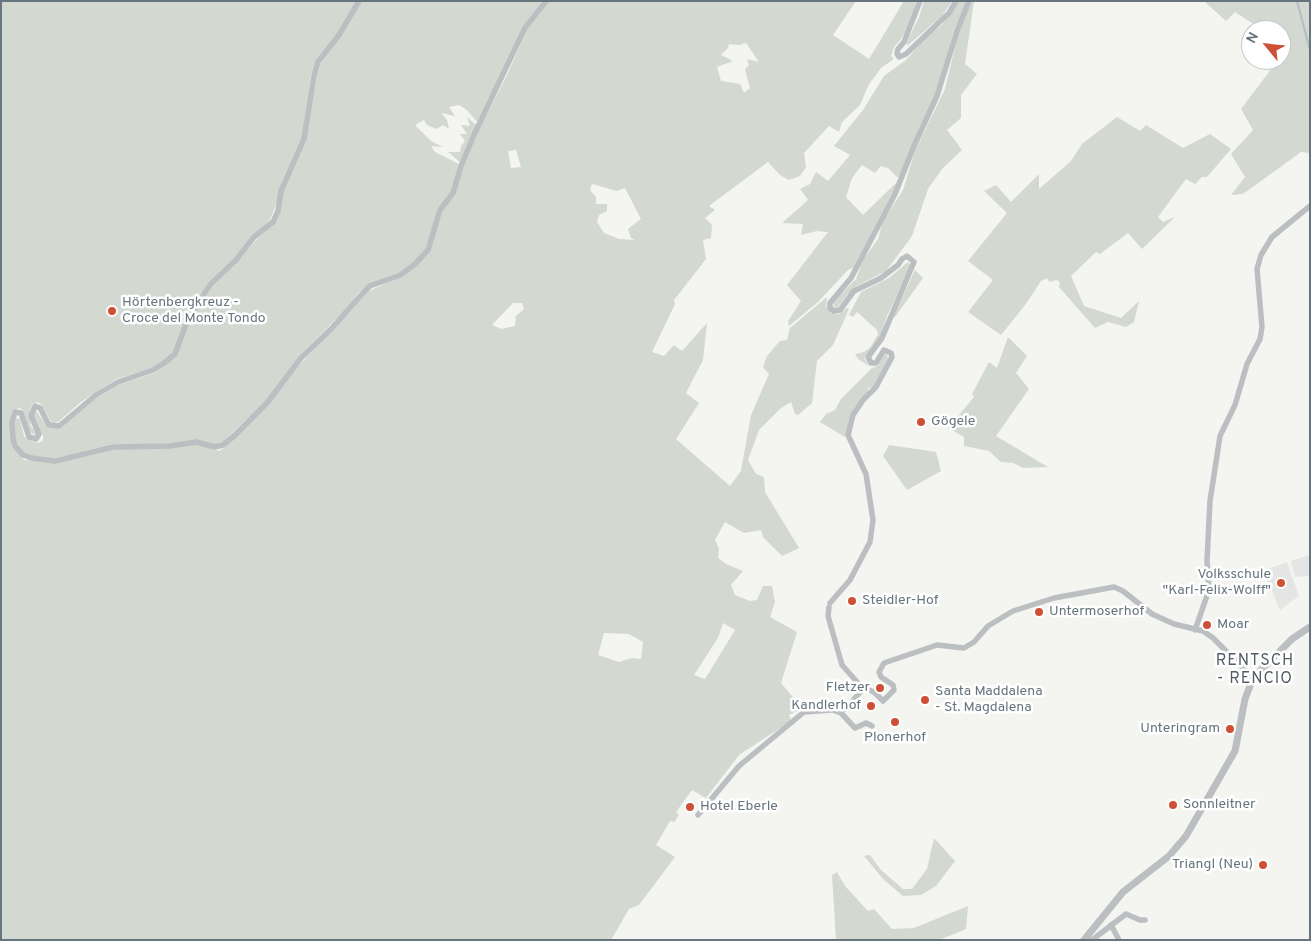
<!DOCTYPE html>
<html>
<head>
<meta charset="utf-8">
<style>
	body { margin:0 }
	#map { position:relative; width:1311px; height:941px; overflow:hidden; background:#f4f4f0; font-family:Overpass,sans-serif }
	canvas { display:block }
	.frame { position:absolute; inset:0; border:2px solid #66757e; pointer-events:none }
	.north { position:absolute; left:1241px; top:20px; width:50px; height:50px; box-sizing:border-box; background:#fff; border:1px solid #c2c8cb; border-radius:50%; rotate:298deg; font-size:14px; font-weight:700; line-height:20px; text-align:center; color:#66757e }
	.north::after { content:''; display:block; margin:auto; width:18px; height:22px; background:#ce5036; clip-path:polygon(50% 0,100% 100%,50% 72%,0 100%) }
</style>
</head>
<body>
<div id="map">
<canvas width="1311" height="941"></canvas>
<div class="frame"></div>
<div class="north">N</div>
</div>
<script>
const context = document.querySelector('canvas').getContext('2d');
context.lineJoin = 'round';
function paint(path, color) { context.fillStyle = color; context.fill(path, 'evenodd'); }
const shape = rows => new Path2D(rows.map(r => 'M' + r).join(''));
function strokePath(path, color, width, dash) { context.strokeStyle = color; context.lineWidth = width; context.lineCap = dash ? 'butt' : 'round'; context.setLineDash(dash || []); context.stroke(path); }
function drawText(font, color, halo, rows, align = 'center') {
  context.font = font + ' Overpass,sans-serif'; context.lineWidth = 5; context.setLineDash([]); context.textBaseline = 'middle'; context.strokeStyle = halo; context.fillStyle = color; for (const [text, x, y, turn = 0] of rows) {
    context.save(); context.translate(x, y); context.rotate((+turn || 0) * Math.PI / 180); context.textAlign = isNaN(turn) ? turn : align; if (halo) context.strokeText(text, 0, 0); context.fillText(text, 0, 0); context.restore();
  }
}
paint(shape([
	[1310,555,1310,576,1295,577,1291,561],
	[1287,562,1299,596,1280,610,1263,571]
]), '#e4e5e4');
paint(shape([
	[1,1,356,1,337,34,317,61,311,75,302,138,270,220,234,261,208,284,173,352,163,361,152,368,116,379,81,402,58,422,52,423,41,404,37,402,32,404,29,415,31,426,37,433,35,435,28,431,22,409,19,408,12,411,10,423,13,446,24,460,41,461,113,449,196,444,219,451,224,448,365,293,401,276,429,251,443,210,454,196,463,167,477,134,507,75,527,30,549,1,856,1,833,35,869,59,904,1,916,1,912,19,901,39,894,47,891,56,894,59,881,68,869,84,860,105,842,122,839,132,829,126,804,153,806,167,800,176,789,180,780,175,768,162,709,206,715,210,705,218,712,225,711,238,703,240,706,259,674,300,675,304,652,352,664,356,674,345,682,351,707,323,703,360,686,393,699,403,676,439,730,486,741,471,751,415,769,374,763,367,767,356,780,341,787,340,790,328,827,297,826,307,834,314,839,314,847,308,849,309,833,345,817,361,812,403,798,415,795,414,791,402,781,408,759,430,748,460,756,474,764,477,765,492,799,548,782,556,763,537,761,530,744,533,725,522,715,540,719,549,718,558,726,564,743,571,731,585,735,595,750,601,757,600,763,586,772,586,775,602,770,617,797,632,781,683,802,708,789,715,791,721,739,755,706,798,692,790,676,812,679,815,674,822,670,821,656,845,675,857,639,905,629,909,611,940,1,940],
	[746,43,759,62,747,59,749,65,745,69,750,88,744,93,740,84,721,81,717,67,733,61,721,55,728,48,729,44,739,45],
	[516,150,521,167,511,168,508,151],
	[592,184,617,191,625,188,641,219,628,229,631,238,635,240,619,239,604,233,597,222,599,215,607,211,607,204,596,204,596,197,590,190],
	[513,303,522,303,524,309,516,316,515,326,501,329,492,325],
	[723,623,735,630,705,679,694,675,718,638],
	[604,633,629,634,643,642,641,659,632,658,619,662,598,655],
	[361,1,542,1,523,27,501,76,477,122,467,110,459,105,449,107,455,116,441,113,447,120,449,129,443,125,437,129,427,125,424,120,415,125,431,141,443,147,431,146,435,152,459,164,451,193,438,209,426,248,412,264,399,272,370,284,359,292,349,306,301,354,266,401,224,441,215,445,113,444,51,459,29,457,22,452,15,440,13,424,16,418,20,419,24,436,30,441,39,443,43,440,43,435,36,426,33,416,36,411,49,428,56,428,97,398,118,385,154,373,176,355,190,320,211,288,236,264,256,240,274,223,283,191,306,140,317,76,321,63,341,36],
	[924,1,952,1,942,16,907,46,907,42,919,17],
	[959,1,967,2,954,30,937,91,911,147,900,177,897,177,888,168,881,166,875,173,862,165,852,178,846,197,863,215,899,180,854,267,848,270,818,302,789,326,788,321,801,301,787,285,828,232,817,231,801,235,803,224,782,223,808,200,800,189,810,184,816,172,828,181,850,155,834,146,863,110,884,76,906,60,928,35,941,26],
	[972,1,974,1,965,64,977,74,961,95,961,118,947,130,962,150,942,169,928,189,912,236,886,271,857,286,847,295,838,307,834,308,834,301,856,279,863,260,878,239,883,221,903,190,915,151,945,89,959,30],
	[1204,1,1310,1,1310,153,1301,152,1243,194,1231,195,1245,177,1231,154,1253,130,1241,109,1278,60,1281,60,1281,30,1263,30,1235,12,1226,21],
	[467,117,476,125,460,162,448,152,460,152,461,146,465,141,460,134,467,134,461,125,470,126],
	[1117,117,1140,131,1146,125,1183,148,1210,134,1231,149,1207,177,1202,177,1195,184,1186,179,1158,217,1163,222,1175,217,1142,249,1128,233,1100,254,1096,252,1071,276,1084,306,1121,318,1139,301,1134,322,1126,327,1108,322,1095,328,1059,287,1060,282,1057,280,1049,282,1047,278,1041,281,1025,305,1001,335,968,312,993,280,968,261,1007,213,984,191,996,185,1011,202,1039,174,1039,189,1071,161,1082,144],
	[908,262,911,265,887,316,881,336,864,358,869,366,858,359,855,354,864,352,870,348,878,334,877,330,857,312,853,317,849,315,861,292,889,278],
	[915,270,923,278,895,317,893,317],
	[1008,337,1027,356,1016,373,1029,389,996,436,1048,467,1023,468,1013,463,1001,462,989,451,964,446,964,437,948,428,974,397,972,394,989,362,997,368],
	[887,354,888,360,872,389,870,387,867,390,869,391,854,408,845,437,820,422,826,414,835,410,841,399,872,368,878,366,883,356],
	[889,445,936,452,941,471,907,490,883,456],
	[934,838,955,861,936,886,921,895,903,896,884,880,864,856,870,855,881,870,903,889,912,889,927,869],
	[837,872,845,886,868,911,874,909,892,929,914,928,968,906,966,929,939,940,836,940,832,875]
]), '#d3d8d0');
strokePath(shape([
	[1297,1,1310,50]
]), '#b3bec2', 2);
strokePath(shape([
	[359,1,339,35,318,62,314,76,304,139,281,191,278,211,273,222,254,237,236,260,210,285,188,319,175,354,164,363,153,370,118,382,96,395,59,426,49,425,40,408,35,406,31,416,39,434,36,439,29,437,21,413,15,412,12,422,13,439,15,446,23,455,31,458,55,461,113,447,170,446,196,442,215,447,223,445,234,436,267,403,301,358,332,328,362,294,370,286,400,275,414,265,428,250,440,210,453,193,461,166,474,135,525,28,546,1],
	[920,1,904,42,898,49,897,54,899,57,906,54,949,13,956,1],
	[830,603,850,580,870,542,873,520,866,474,848,435,853,415,863,400,876,387,892,357,891,353,884,350,876,363,871,363,868,357,882,338,914,262,907,256,902,259,898,265,881,278,854,291,840,310,834,311,830,308,830,303,851,278,895,194,914,146,937,96,957,31,969,1],
	[829,607,828,616,842,665,858,683,875,693,883,701,894,690,893,685,881,677,879,672,884,663,937,645,964,648,974,642,988,626,1013,611,1054,598,1114,587,1123,591,1152,614,1174,624,1203,631,1213,638,1253,678],
	[1195,630,1209,590,1207,561,1210,501,1220,436,1235,405,1247,364,1260,339,1262,327,1257,269,1261,255,1272,237,1310,206],
	[835,711,841,713,855,728,866,723,872,726],
	[698,815,739,766,804,712,846,709,862,690,867,688],
	[1111,925,1119,940],
	[1092,940,1126,914,1140,920,1145,920]
]), '#bbbfc2', 5.5);
strokePath(shape([
	[1084,940,1123,892,1169,856,1186,836,1235,751,1245,699,1253,678,1292,639,1310,627]
]), '#bbbfc2', 7);
for (const [x, y, r, color] of [
	[112,311,5,"#ce5036"],
	[921,422,5,"#ce5036"],
	[1281,583,5,"#ce5036"],
	[852,601,5,"#ce5036"],
	[1039,612,5,"#ce5036"],
	[1207,625,5,"#ce5036"],
	[880,688,5,"#ce5036"],
	[925,700,5,"#ce5036"],
	[871,706,5,"#ce5036"],
	[895,722,5,"#ce5036"],
	[1230,729,5,"#ce5036"],
	[1173,805,5,"#ce5036"],
	[690,807,5,"#ce5036"],
	[1263,865,5,"#ce5036"]
]) { const dot = new Path2D(); dot.arc(x, y, r, 0, 2 * Math.PI); context.fillStyle = color; context.fill(dot); strokePath(dot, '#fff', 2); }
drawText('14px', '#66757e', '#fff', [
	["Hörtenbergkreuz -",122,303],
	["Croce del Monte Tondo",122,319],
	["Gögele",931,422],
	["Volksschule",1271,575,"right"],
	["\"Karl-Felix-Wolff\"",1271,591,"right"],
	["Steidler-Hof",862,601],
	["Untermoserhof",1049,612],
	["Moar",1217,625],
	["Fletzer",870,688,"right"],
	["Santa Maddalena",935,692],
	["- St. Magdalena",935,708],
	["Kandlerhof",861,706,"right"],
	["Unteringram",1220,729,"right"],
	["Plonerhof",895,738,"center"],
	["Sonnleitner",1183,805],
	["Hotel Eberle",700,807],
	["Triangl (Neu)",1253,865,"right"]
], 'left');
context.letterSpacing = '1px';
drawText('16px', '#535e64', '#fff', [
	["RENTSCH",1255,662],
	["- RENCIO",1255,680]
]);
context.letterSpacing = '0px';
</script>
</body>
</html>
